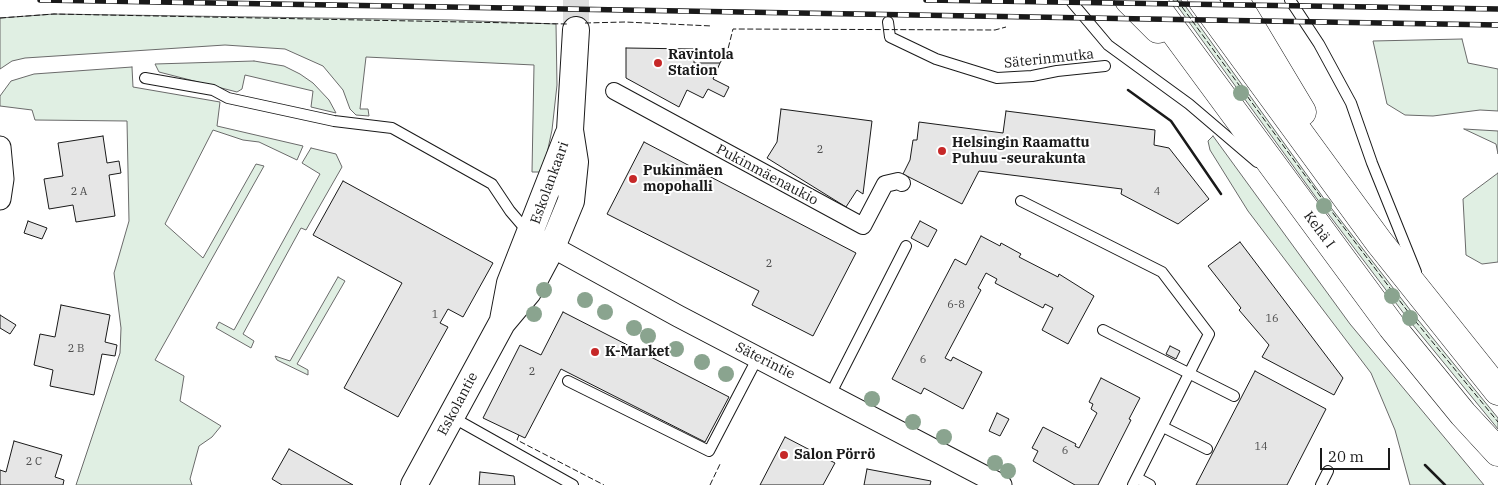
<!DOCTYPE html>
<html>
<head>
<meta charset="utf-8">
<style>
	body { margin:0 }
	#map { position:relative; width:1498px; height:485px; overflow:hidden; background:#fff; font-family:"IBM Plex Serif",serif }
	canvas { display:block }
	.scale { position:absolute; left:1320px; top:448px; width:70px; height:22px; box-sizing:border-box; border:2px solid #1a1a1a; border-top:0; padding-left:6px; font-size:15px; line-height:18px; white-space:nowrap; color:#1a1a1a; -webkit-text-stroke:4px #fff; paint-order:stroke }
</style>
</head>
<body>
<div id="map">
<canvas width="1498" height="485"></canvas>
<div class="scale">20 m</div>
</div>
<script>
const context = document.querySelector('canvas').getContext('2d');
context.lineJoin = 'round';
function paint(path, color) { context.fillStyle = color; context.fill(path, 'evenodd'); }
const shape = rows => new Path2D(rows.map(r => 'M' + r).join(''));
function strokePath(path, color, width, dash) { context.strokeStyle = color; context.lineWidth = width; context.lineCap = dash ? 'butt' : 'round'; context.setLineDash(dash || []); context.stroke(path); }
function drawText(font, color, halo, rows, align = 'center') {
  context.font = font + ' "IBM Plex Serif",serif'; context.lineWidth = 4; context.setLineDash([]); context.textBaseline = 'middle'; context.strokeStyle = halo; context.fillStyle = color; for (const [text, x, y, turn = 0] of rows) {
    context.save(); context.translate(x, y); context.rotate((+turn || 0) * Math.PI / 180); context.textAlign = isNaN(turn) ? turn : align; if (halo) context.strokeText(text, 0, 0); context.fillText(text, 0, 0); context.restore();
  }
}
const green = shape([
	[1173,0,1181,0,1325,200,1414,315,1498,418,1498,429,1408,319,1320,203,1173,0],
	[54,14,452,20,556,24,557,85,552,130,543,172,532,172,534,65,366,57,360,109,368,109,369,116,356,115,350,109,343,90,323,66,285,49,225,45,25,58,12,61,0,69,0,18,54,14],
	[1462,39,1468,63,1498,69,1498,111,1480,110,1433,116,1405,115,1387,104,1373,41,1462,39],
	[254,61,284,66,300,74,313,83,329,100,336,113,311,107,313,91,245,75,242,89,237,92,159,72,155,64,254,61],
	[132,67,133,87,220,102,217,126,303,146,297,160,259,142,243,140,213,130,165,224,203,258,256,164,264,166,155,360,184,376,180,401,221,426,212,437,199,446,190,479,192,485,76,485,120,353,121,328,114,273,129,221,127,121,35,120,32,110,0,106,0,96,11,81,34,74,132,67],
	[1464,129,1498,131,1498,154,1496,144,1464,129],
	[1213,136,1350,324,1484,485,1410,485,1395,430,1371,373,1248,211,1210,150,1208,141,1213,136],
	[311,148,336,154,342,167,306,230,301,228,243,334,254,341,251,348,216,328,219,322,234,330,320,174,302,163,311,148],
	[1498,173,1498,262,1482,264,1466,255,1463,199,1498,173],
	[338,277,345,281,297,364,308,370,308,375,277,360,275,356,290,361,338,277]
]);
paint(green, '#e0efe3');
strokePath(green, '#6a6a6a', 1);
const building = shape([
	[626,48,694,49,694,63,720,63,713,79,729,87,724,97,708,89,703,98,687,90,679,107,626,78,626,48],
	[781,109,872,121,863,194,857,190,846,207,767,158,777,142,781,109],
	[1006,111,1155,130,1154,145,1169,148,1209,199,1178,224,1121,194,1122,189,979,171,962,204,903,174,910,160,913,140,917,140,919,122,1003,133,1006,111],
	[103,136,107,163,119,161,121,173,109,175,115,216,76,222,73,205,49,209,44,179,63,176,58,143,103,136],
	[644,142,856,253,813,336,752,305,759,291,607,214,644,142],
	[343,181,493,263,463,317,448,309,440,323,448,327,398,417,344,388,402,283,313,235,343,181],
	[28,221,47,228,42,239,24,233,28,221],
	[920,221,937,230,928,247,911,238,920,221],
	[981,236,1000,246,1001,243,1021,254,1019,257,1058,277,1059,274,1094,296,1068,344,1042,330,1053,308,1045,304,1043,308,995,283,997,279,986,273,978,288,981,290,945,358,951,361,953,357,982,372,963,409,924,388,921,394,892,379,955,259,966,265,981,236],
	[1240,242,1343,378,1334,395,1262,357,1269,345,1239,310,1241,308,1208,266,1240,242],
	[61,305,110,315,105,342,117,345,115,356,102,354,94,395,50,386,53,370,34,365,40,334,55,337,61,305],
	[563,312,729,397,705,442,561,369,525,438,483,418,520,345,541,355,563,312],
	[0,315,16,325,10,334,0,328,0,315],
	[1170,346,1180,351,1176,359,1166,354,1170,346],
	[1255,371,1326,409,1287,485,1196,485,1255,371],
	[1101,378,1140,398,1129,419,1131,420,1098,485,1075,485,1033,461,1038,451,1032,448,1043,427,1076,444,1075,446,1079,448,1097,413,1091,409,1093,404,1089,402,1101,378],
	[997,413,1009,419,1000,436,989,431,997,413],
	[785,437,835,463,823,485,760,485,785,437],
	[14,441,62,455,55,477,64,480,63,485,0,485,0,470,6,472,14,441],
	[289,449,353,485,282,485,272,479,289,449],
	[867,469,931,481,930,485,864,485,867,469],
	[480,472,514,476,515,485,479,485,480,472]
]);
paint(building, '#e6e6e6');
strokePath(building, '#1a1a1a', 1);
strokePath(shape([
	[576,0,576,30]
]), '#ddd', 26, [26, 13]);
const service = shape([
	[1070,0,1108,45,1189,104,1257,162],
	[1290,0,1319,44,1351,103,1372,163,1416,272],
	[888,22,890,37,936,59,997,78,1032,76,1057,71,1105,66],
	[145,78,213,90,228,98,334,121,392,128,492,184,510,211,528,232],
	[1021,201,1162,272,1209,334,1133,485],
	[1103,330,1234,396],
	[568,381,709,451,758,357],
	[830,395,906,246],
	[452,417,573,485],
	[1163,427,1207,449],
	[1137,478,1150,485],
	[1321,485,1328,471]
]);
const pedestrian = shape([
	[614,91,863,226,885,184,898,181,902,183]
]);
const minor = shape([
	[0,199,3,179,0,147],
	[538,239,678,316,1001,485]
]);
const tertiary = shape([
	[503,320,510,283,568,135],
	[414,485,502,323,528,292,552,247,571,201,575,162,570,130,576,30]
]);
const trunk = shape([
	[1129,0,1158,29],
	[1151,0,1392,327,1463,414,1498,452],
	[1202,0,1379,242,1498,391],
	[1235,0,1302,112]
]);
strokePath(service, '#1a1a1a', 12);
strokePath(pedestrian, '#1a1a1a', 18);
strokePath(minor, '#1a1a1a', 23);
strokePath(tertiary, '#1a1a1a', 28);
strokePath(trunk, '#1a1a1a', 29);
strokePath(service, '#fff', 10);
strokePath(pedestrian, '#fff', 16);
strokePath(minor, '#fff', 21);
strokePath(tertiary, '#fff', 26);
strokePath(trunk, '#fff', 28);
const rail = shape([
	[40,0,1498,25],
	[926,0,1498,9]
]);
strokePath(rail, '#1a1a1a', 5.5);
strokePath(rail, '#fff', 4, [11]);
strokePath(shape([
	[1177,0,1323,200,1412,317,1498,422],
	[0,18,54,14,567,24],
	[585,23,625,22,712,26],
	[720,63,728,49,733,29,995,30,1006,27],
	[1128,90,1171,121,1220,192],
	[519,435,517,440,604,485],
	[710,485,721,462]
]), '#1a1a1a', 1, [6, 2.5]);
strokePath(shape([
	[1128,90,1171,121,1221,194],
	[1425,465,1445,485]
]), '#1a1a1a', 2.5);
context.fillStyle = '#8aa48f';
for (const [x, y] of [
	[1241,93],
	[1324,206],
	[544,290],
	[1392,296],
	[585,300],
	[605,312],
	[534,314],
	[1410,318],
	[634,328],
	[648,336],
	[676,349],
	[702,362],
	[726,374],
	[872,399],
	[913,422],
	[944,437],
	[995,463],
	[1008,471]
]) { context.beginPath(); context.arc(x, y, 8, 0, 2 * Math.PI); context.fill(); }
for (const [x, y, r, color] of [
	[658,63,5,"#c62828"],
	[942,151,5,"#c62828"],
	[633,179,5,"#c62828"],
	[595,352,5,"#c62828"],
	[784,455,5,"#c62828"]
]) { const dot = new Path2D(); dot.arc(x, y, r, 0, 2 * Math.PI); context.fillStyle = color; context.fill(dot); strokePath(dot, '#fff', 2); }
drawText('11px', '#4d4d4d', null, [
	["2",820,150],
	["2 A",79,192],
	["4",1157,192],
	["2",769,264],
	["6-8",956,305],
	["1",435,315],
	["16",1272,319],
	["2 B",76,349],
	["6",923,360],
	["2",532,372],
	["14",1261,447],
	["6",1065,451],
	["2 C",34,462]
]);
drawText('bold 14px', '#1a1a1a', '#fff', [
	["Ravintola",668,55],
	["Station",668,71],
	["Helsingin Raamattu",952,143],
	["Puhuu -seurakunta",952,159],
	["Pukinmäen",643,171],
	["mopohalli",643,187],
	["K-Market",605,352],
	["Salon Pörrö",794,455]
], 'left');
drawText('14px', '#1a1a1a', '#fff', [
	["Säterinmutka",1049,59,-6],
	["Pukinmäenaukio",767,175,28],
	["Eskolankaari",550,183,-70],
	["Kehä I",1319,230,53],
	["Säterintie",765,361,27],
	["Eskolantie",458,404,-62]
]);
</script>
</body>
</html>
